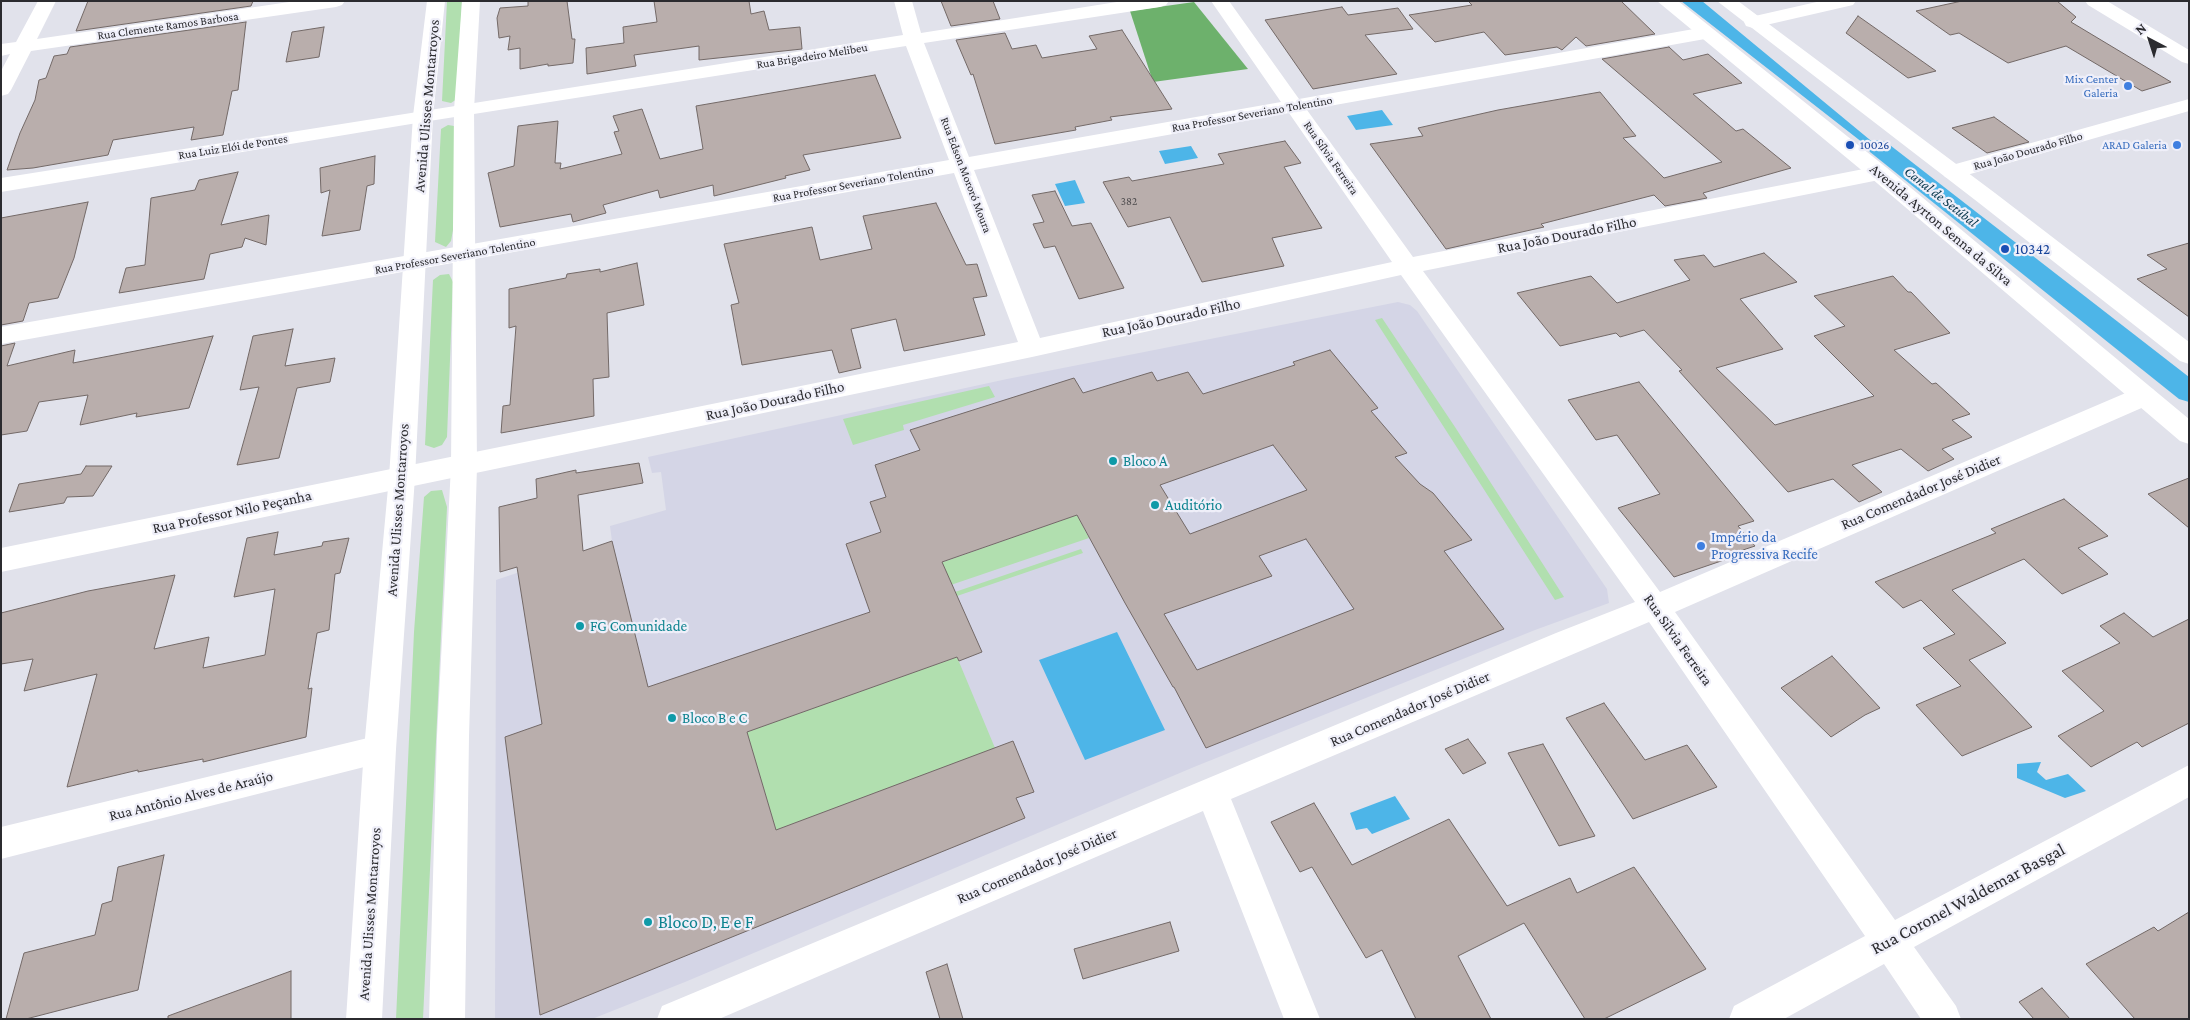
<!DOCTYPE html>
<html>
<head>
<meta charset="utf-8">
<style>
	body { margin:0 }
	#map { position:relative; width:2190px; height:1020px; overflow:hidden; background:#e1e2eb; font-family:"Crimson Pro",serif }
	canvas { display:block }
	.frame { position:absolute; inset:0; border:2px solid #2b2b2f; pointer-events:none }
	.north { position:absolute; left:2125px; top:15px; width:50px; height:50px; -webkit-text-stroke:4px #efeff9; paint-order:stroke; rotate:320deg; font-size:14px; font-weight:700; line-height:20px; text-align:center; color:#2b2b2f }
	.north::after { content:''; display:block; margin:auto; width:18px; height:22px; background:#2b2b2f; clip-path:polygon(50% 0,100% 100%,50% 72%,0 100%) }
</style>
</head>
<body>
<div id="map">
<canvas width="2190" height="1020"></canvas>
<div class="frame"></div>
<div class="north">N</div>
</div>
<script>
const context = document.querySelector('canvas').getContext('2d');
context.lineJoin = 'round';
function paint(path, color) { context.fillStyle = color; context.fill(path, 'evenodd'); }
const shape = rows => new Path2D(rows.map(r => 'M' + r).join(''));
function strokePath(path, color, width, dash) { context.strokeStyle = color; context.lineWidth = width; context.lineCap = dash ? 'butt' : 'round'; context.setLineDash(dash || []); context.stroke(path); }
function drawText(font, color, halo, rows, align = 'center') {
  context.font = font + ' "Crimson Pro",serif'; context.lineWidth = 4.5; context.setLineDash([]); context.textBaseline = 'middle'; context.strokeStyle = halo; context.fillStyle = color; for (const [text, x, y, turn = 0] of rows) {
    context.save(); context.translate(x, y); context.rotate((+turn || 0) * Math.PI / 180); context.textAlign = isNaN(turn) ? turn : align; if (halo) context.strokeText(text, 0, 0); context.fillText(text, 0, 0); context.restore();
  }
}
paint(shape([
	[1398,302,1410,305,1417,311,1443,349,1607,589,1609,603,1535,630,1194,767,685,982,592,1019,495,1019,496,580,612,541,610,526,666,510,661,472,652,473,648,457,1007,379]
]), '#d4d5e6');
paint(shape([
	[447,1,462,1,457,99,451,103,442,101],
	[448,125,454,126,458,132,453,230,451,241,446,247,435,242,441,129],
	[449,274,453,282,447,437,442,445,434,448,425,445,433,280,440,275],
	[1382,318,1455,427,1564,597,1555,600,1375,320],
	[989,386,995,397,903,425,904,430,853,445,843,419],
	[442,490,447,507,423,1019,396,1019,414,632,424,497,431,491],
	[1077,515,1089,538,939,589,929,567],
	[1081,549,1083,553,957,596,955,592],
	[957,657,995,748,776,830,747,732]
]), '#b1dfaf');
paint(shape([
	[1194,2,1248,69,1153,82,1130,11]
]), '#6db16c');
paint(shape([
	[1681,1,1702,1,1910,173,2189,395,2189,401,2135,355],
	[1382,110,1393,125,1356,130,1347,116],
	[1191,146,1198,158,1165,164,1159,151],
	[1075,180,1085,203,1065,206,1055,184],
	[1117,632,1165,730,1085,760,1039,660],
	[2041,762,2037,772,2046,780,2068,774,2086,791,2065,798,2017,778,2017,764],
	[1395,796,1410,819,1372,834,1367,828,1356,830,1350,813]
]), '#4db5e8');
paint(shape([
	[1878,140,1886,142,2189,377,2189,402,2179,399,1870,152,1867,147,1870,142,1878,140]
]), '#4db5e8');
const building = shape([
	[88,1,253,1,251,6,76,31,88,1],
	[528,1,567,1,572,39,575,39,573,63,548,66,548,64,520,69,520,48,508,50,510,36,499,38,497,18,500,8,528,6,528,1],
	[654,1,749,1,751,14,764,11,769,30,800,27,802,49,699,60,699,46,634,55,636,66,587,74,586,48,624,43,623,27,657,22,654,1],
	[941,1,993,1,1000,19,951,26,941,1],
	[1468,1,1621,1,1655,34,1586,46,1576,37,1562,50,1557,47,1505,55,1484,32,1435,42,1409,15,1472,5,1468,1],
	[1962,1,2057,1,2076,17,2071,22,2171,82,2142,91,2066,46,2008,63,1959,33,1950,35,1916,11,1962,1],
	[1342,7,1348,15,1398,8,1413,29,1365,35,1397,74,1313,89,1265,20,1342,7],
	[1858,16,1936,71,1908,78,1846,33,1858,16],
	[246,22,238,90,232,91,223,135,191,140,194,127,113,140,108,155,33,168,7,170,20,133,35,100,39,80,46,78,54,56,67,54,70,47,246,22],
	[324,27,319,57,286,62,292,32,324,27],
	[1122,30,1172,109,1110,117,1112,120,1075,127,1076,130,995,144,973,74,971,75,956,40,1005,33,1012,49,1036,45,1042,58,1097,49,1089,36,1122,30],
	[1669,47,1683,60,1708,54,1742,83,1693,94,1736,131,1743,129,1791,168,1703,193,1707,198,1665,206,1654,195,1541,224,1544,227,1446,249,1370,144,1423,136,1418,128,1498,110,1600,92,1636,136,1623,138,1664,178,1722,162,1602,59,1669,47],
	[875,75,901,138,803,155,810,170,785,176,786,178,714,196,713,185,660,198,658,190,603,205,606,213,573,222,571,214,500,227,488,173,514,166,518,126,558,121,555,163,561,163,560,169,622,154,614,132,619,131,613,116,642,109,660,159,703,149,696,106,875,75],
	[1994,117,2029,142,1987,153,1952,128,1994,117],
	[1285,141,1301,163,1284,167,1322,228,1272,238,1284,266,1202,282,1170,217,1128,227,1103,182,1129,177,1132,181,1224,164,1218,154,1285,141],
	[375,156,374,184,367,186,360,230,322,236,330,190,321,193,320,168,375,156],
	[238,172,221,225,269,215,266,245,245,238,242,247,210,254,204,279,119,293,126,268,145,265,151,198,195,190,199,180,238,172],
	[1055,191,1072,226,1091,223,1124,288,1079,299,1055,246,1044,248,1033,224,1044,222,1032,195,1055,191],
	[88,202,74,258,58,298,29,303,23,321,1,325,1,218,88,202],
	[936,203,966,265,977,264,987,296,973,298,985,335,904,351,896,319,851,329,861,368,839,373,832,350,742,365,731,305,739,303,724,244,812,227,820,260,872,249,863,216,936,203],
	[2189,243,2189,317,2137,279,2167,269,2147,255,2189,243],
	[1764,253,1797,282,1740,299,1783,349,1716,368,1775,425,1874,396,1814,336,1845,326,1814,296,1893,276,1908,292,1911,292,1950,333,1894,350,1932,384,1936,383,1970,414,1952,420,1972,437,1942,449,1954,459,1928,471,1901,449,1852,465,1882,492,1859,502,1833,479,1788,492,1679,371,1682,370,1644,330,1620,337,1616,333,1560,346,1517,293,1591,276,1617,303,1690,280,1674,260,1704,255,1714,267,1764,253],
	[637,263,644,305,607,313,609,377,593,379,594,416,501,433,503,406,510,405,516,326,509,328,509,289,566,278,567,274,600,269,600,272,637,263],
	[293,329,285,366,335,358,330,382,297,388,279,458,237,465,259,387,240,390,253,336,293,329],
	[213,336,189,408,136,417,137,413,80,425,88,395,39,402,27,431,1,435,1,346,15,343,7,366,75,350,73,363,213,336],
	[1330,350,1378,408,1371,411,1407,453,1395,457,1420,484,1433,493,1472,540,1444,551,1504,629,1206,748,1174,687,1173,687,1125,603,1077,515,942,562,982,652,959,661,957,657,747,732,776,830,1013,741,1034,792,1016,798,1025,818,540,1015,505,737,542,724,517,567,500,572,499,507,537,498,536,479,576,470,576,473,639,463,643,483,578,495,583,551,612,541,648,687,870,612,846,544,881,532,870,502,886,497,875,465,920,450,910,430,1074,378,1083,393,1152,372,1157,381,1188,372,1203,394,1295,365,1293,362,1330,350],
	[1273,445,1307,490,1190,534,1160,485,1273,445],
	[1306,539,1354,609,1197,670,1164,614,1272,576,1259,556,1306,539],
	[1639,382,1754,521,1738,526,1755,546,1731,554,1733,557,1674,577,1618,508,1660,494,1617,435,1596,440,1568,400,1639,382],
	[86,466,112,466,93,496,67,497,64,503,9,512,19,484,81,474,86,466],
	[2189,478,2189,528,2148,494,2189,478],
	[2064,499,2108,536,2078,548,2108,574,2062,594,2024,559,1952,590,2006,643,1969,660,2032,727,1962,756,1916,705,1961,686,1923,648,1955,634,1921,600,1903,608,1875,582,1996,533,1991,529,2064,499],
	[278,532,274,555,322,546,323,542,349,538,340,573,335,574,329,630,317,633,308,689,312,688,306,737,203,762,203,759,138,772,138,770,67,787,97,674,24,691,33,659,1,664,1,613,88,591,175,575,154,649,209,637,203,668,265,655,275,589,234,597,247,538,278,532],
	[2124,613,2153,637,2189,619,2189,723,2142,747,2137,742,2091,767,2058,736,2104,711,2062,671,2120,643,2100,626,2124,613],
	[1832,656,1880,708,1865,715,1831,737,1781,688,1832,656],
	[1604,703,1645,760,1687,745,1717,787,1633,819,1566,718,1604,703],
	[1468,739,1486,763,1463,774,1445,749,1468,739],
	[1543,744,1595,836,1559,846,1508,753,1543,744],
	[1314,803,1352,865,1449,819,1507,906,1570,878,1577,893,1634,867,1706,969,1604,1019,1585,1019,1524,923,1458,956,1491,1019,1416,1019,1382,950,1366,958,1312,867,1300,872,1271,822,1314,803],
	[164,855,138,990,26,1019,6,1019,24,953,95,935,102,904,112,901,118,867,164,855],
	[2189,912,2189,1019,2135,1019,2086,964,2154,927,2158,931,2189,912],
	[1170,922,1179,951,1083,979,1074,949,1170,922],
	[947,964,963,1019,940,1019,926,972,947,964],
	[291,971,291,1019,168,1019,168,1016,291,971],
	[2042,988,2070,1019,2034,1019,2019,1002,2042,988]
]);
paint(building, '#b9aeac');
strokePath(building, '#736967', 1);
paint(shape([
	[38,1,56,1,37,39,296,1,345,1,342,5,336,7,31,51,11,90,8,94,1,96,1,71,10,54,1,56,1,44,16,42,38,1],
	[894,1,912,1,921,33,1123,1,1169,1,1166,5,1160,7,924,43,969,157,1281,102,1211,1,1229,1,1299,99,1705,27,1712,29,1714,33,1712,37,1705,39,1307,110,1413,257,1879,166,1887,168,1890,173,1887,178,1879,180,1423,271,1660,592,2135,389,2144,387,2153,389,2157,396,2153,403,1675,612,1895,920,2189,765,2189,797,1914,947,1956,1006,1961,1019,1921,1019,1884,964,1784,1019,1729,1019,1734,1006,1865,936,1649,622,1231,799,1320,1019,1284,1019,1203,811,719,1019,657,1019,662,1006,1556,633,1635,602,1401,275,1032,357,1,572,1,548,1018,342,954,173,1,344,1,327,949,160,906,46,423,122,1,192,1,178,903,35,894,1],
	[1289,113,1392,262,1040,338,974,170,1289,113],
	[1821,1,1856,1,1853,5,1753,28,1746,26,1744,22,1746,18,1821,1],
	[2189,99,2189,111,1953,179,1945,177,1942,172,1945,167,2189,99],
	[380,735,391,739,396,749,391,759,380,763,1,859,1,827,380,735]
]), '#fff');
paint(shape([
	[427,1,445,1,433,116,415,477,396,749,382,1019,346,1019,364,749,389,477,413,116,427,1],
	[462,1,480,1,474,110,477,466,469,736,465,1019,429,1019,437,736,451,466,454,110,462,1],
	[1657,1,1678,1,1887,168,2189,419,2189,444,2180,441,1871,178,1657,1],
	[1717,1,1738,1,1995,193,2189,342,2189,364,2180,361,1979,203,1717,1],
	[2085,1,2107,1,2189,50,2189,64,2182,62,2088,5,2085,1]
]), '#fff');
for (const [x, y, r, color] of [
	[2128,86,5,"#3f7fe0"],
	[1850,145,5,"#1a4fb4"],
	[2177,145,5,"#3f7fe0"],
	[2005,249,5,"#1a4fb4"],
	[1113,461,5,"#0f9aa8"],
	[1155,505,5,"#0f9aa8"],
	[1701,546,5,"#3f7fe0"],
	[580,626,5,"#0f9aa8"],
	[672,718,5,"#0f9aa8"],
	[648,922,5,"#0f9aa8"]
]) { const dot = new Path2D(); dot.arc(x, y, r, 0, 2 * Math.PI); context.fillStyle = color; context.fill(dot); strokePath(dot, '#efeff9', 2); }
drawText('11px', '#4e4c4e', null, [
	["382",1129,202]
]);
drawText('12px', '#2b2b2f', '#efeff9', [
	["Rua Clemente Ramos Barbosa",168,26,-8],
	["Rua Brigadeiro Melibeu",812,56,-9],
	["Rua Professor Severiano Tolentino",1252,114,-10],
	["Rua Luiz Elói de Pontes",233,147,-9],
	["Rua João Dourado Filho",2028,151,-16],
	["Rua Sílvia Ferreira",1331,158,55],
	["Rua Edson Mororó Moura",966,175,69],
	["Rua Professor Severiano Tolentino",853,184,-10],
	["Rua Professor Severiano Tolentino",455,256,-10]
]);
drawText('12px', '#366cbe', '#efeff9', [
	["Mix Center",2118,79],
	["Galeria",2118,93],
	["ARAD Galeria",2167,145]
], 'right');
drawText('12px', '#164399', '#efeff9', [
	["10026",1860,145]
], 'left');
drawText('italic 14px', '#06354a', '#efeff9', [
	["Canal de Setúbal",1941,197,38]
]);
drawText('15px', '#2b2b2f', '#efeff9', [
	["Avenida Ulisses Montarroyos",427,106,-85],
	["Avenida Ayrton Senna da Silva",1941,225,40],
	["Rua João Dourado Filho",1567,235,-11],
	["Rua João Dourado Filho",1171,318,-12],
	["Rua João Dourado Filho",775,401,-12],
	["Rua Comendador José Didier",1921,492,-23],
	["Avenida Ulisses Montarroyos",398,510,-86],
	["Rua Professor Nilo Peçanha",232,512,-12],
	["Rua Silvia Ferreira",1678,640,55],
	["Rua Comendador José Didier",1410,709,-23],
	["Rua Antônio Alves de Araújo",191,796,-14],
	["Rua Comendador José Didier",1037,866,-23],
	["Avenida Ulisses Montarroyos",370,914,-86]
]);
drawText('15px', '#164399', '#efeff9', [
	["10342",2015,249]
], 'left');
drawText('15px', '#0d838f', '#efeff9', [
	["Bloco A",1123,461],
	["Auditório",1165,505],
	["FG Comunidade",590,626],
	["Bloco B e C",682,718]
], 'left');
drawText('15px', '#366cbe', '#efeff9', [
	["Império da",1711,537],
	["Progressiva Recife",1711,554]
], 'left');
drawText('18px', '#2b2b2f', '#efeff9', [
	["Rua Coronel Waldemar Basgal",1968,899,-28]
]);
drawText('18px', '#0d838f', '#efeff9', [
	["Bloco D, E e F",658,922]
], 'left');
</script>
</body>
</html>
